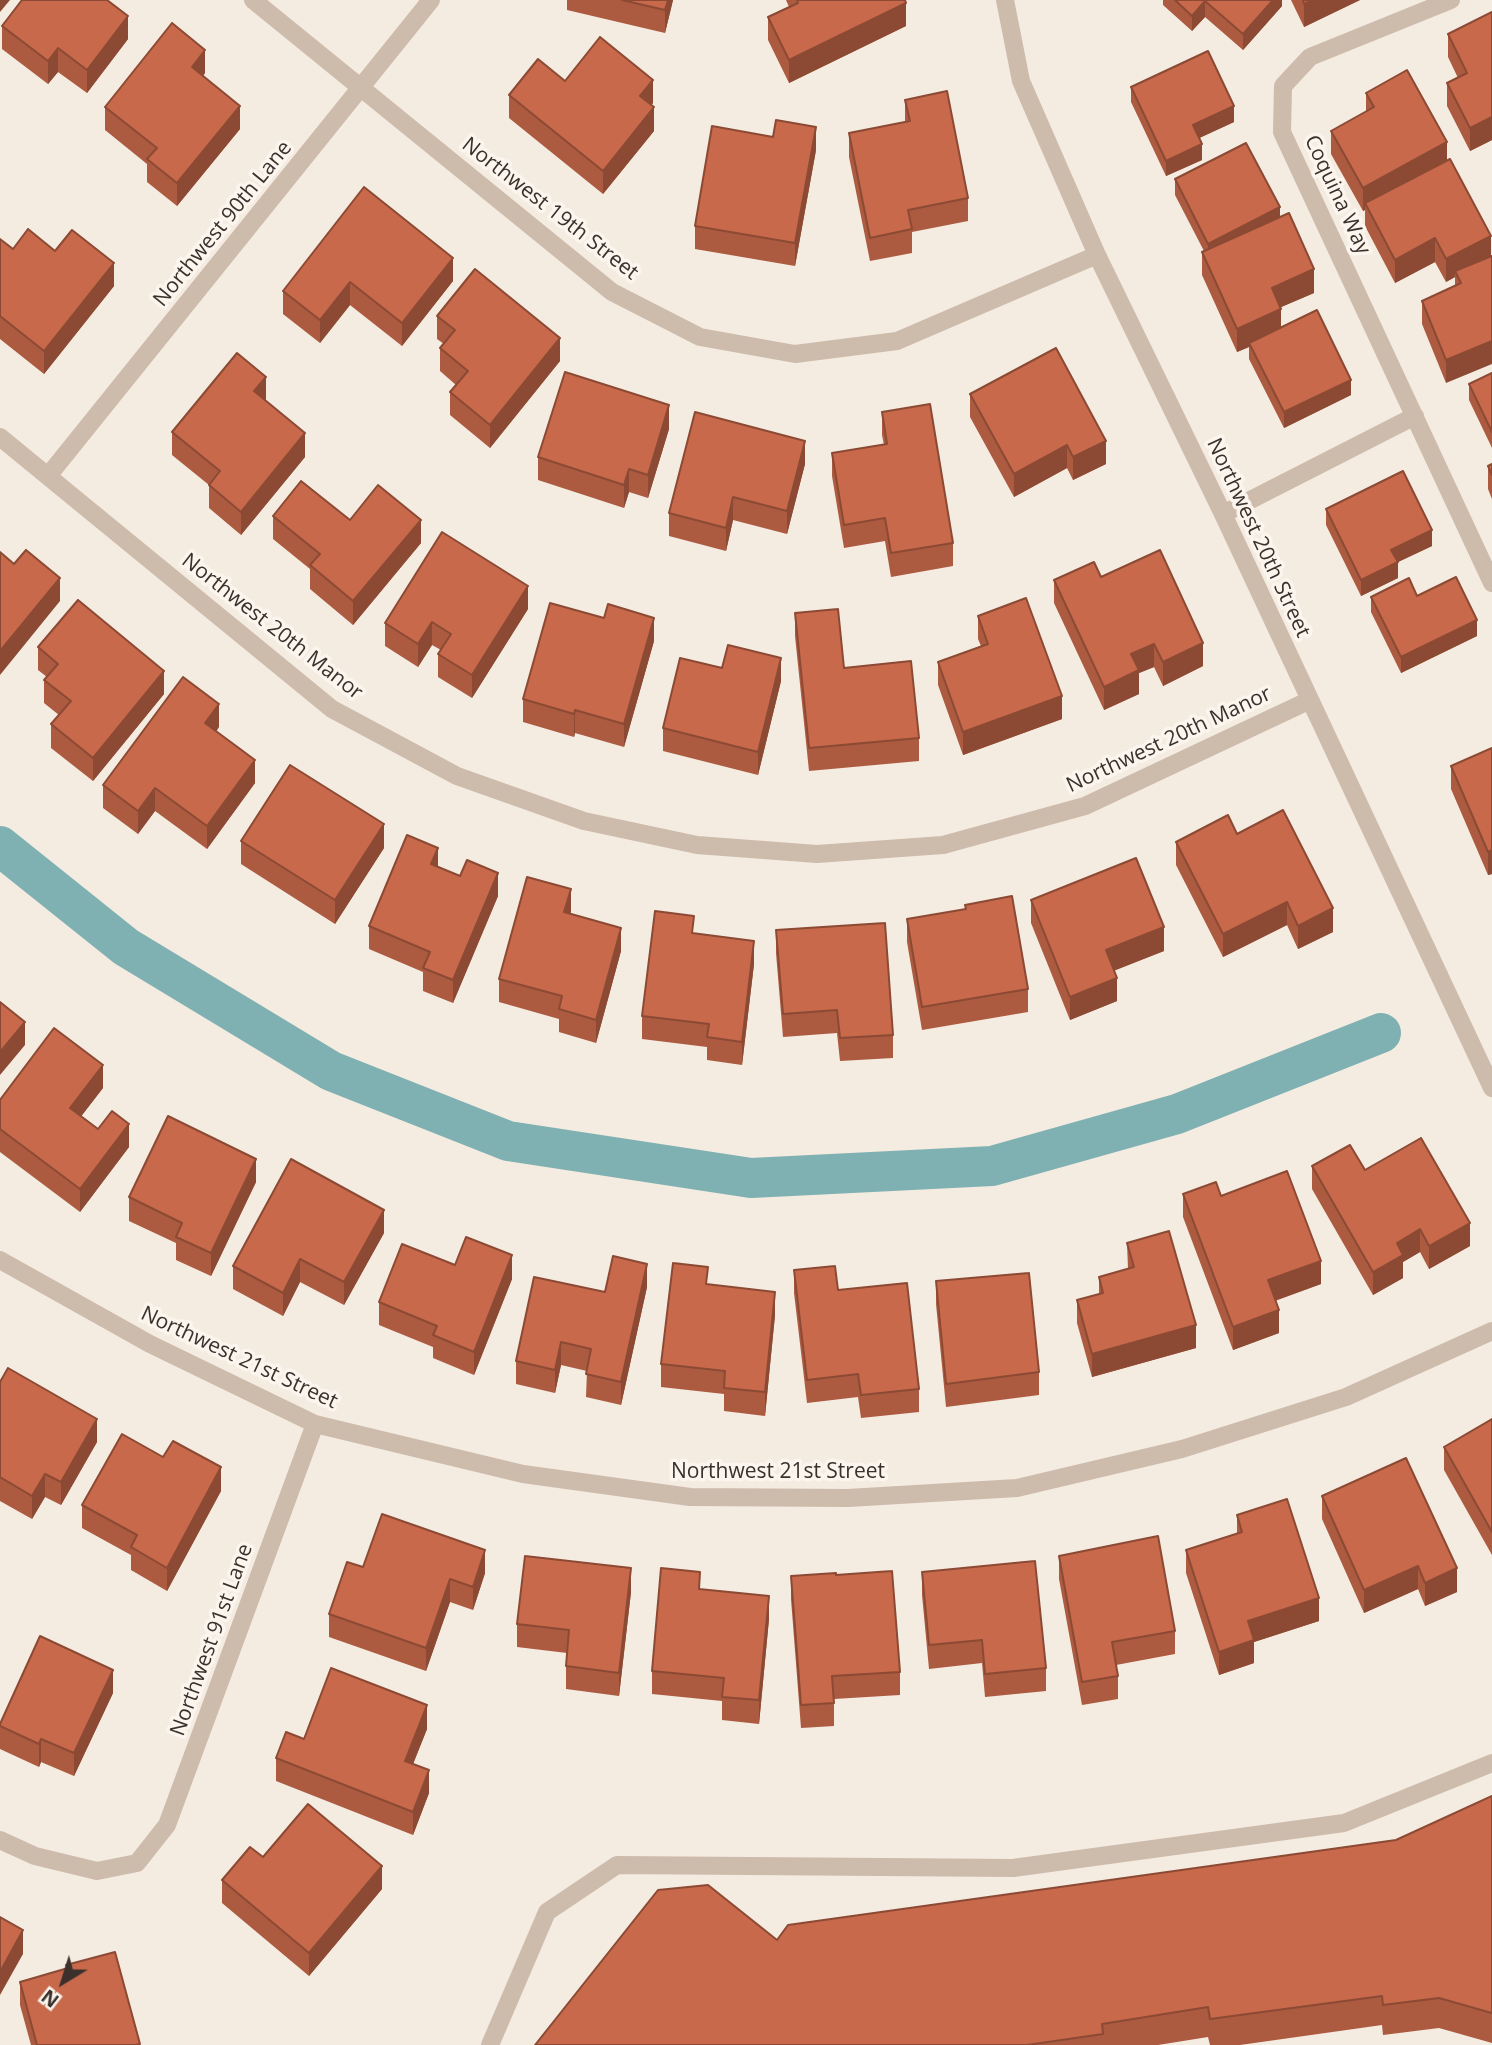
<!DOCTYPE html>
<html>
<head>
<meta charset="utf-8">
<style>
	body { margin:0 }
	#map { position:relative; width:1492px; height:2045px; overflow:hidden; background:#f4ebe1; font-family:"Open Sans",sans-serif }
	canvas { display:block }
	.north { position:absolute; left:28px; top:1947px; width:70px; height:70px; -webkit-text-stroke:5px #fbf5ee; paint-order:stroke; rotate:218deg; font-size:19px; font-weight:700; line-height:28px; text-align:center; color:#3b302b }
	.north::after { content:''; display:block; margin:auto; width:24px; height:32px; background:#3b302b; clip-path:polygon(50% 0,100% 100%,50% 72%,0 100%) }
</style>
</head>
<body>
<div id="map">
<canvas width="1492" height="2045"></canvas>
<div class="north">N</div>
</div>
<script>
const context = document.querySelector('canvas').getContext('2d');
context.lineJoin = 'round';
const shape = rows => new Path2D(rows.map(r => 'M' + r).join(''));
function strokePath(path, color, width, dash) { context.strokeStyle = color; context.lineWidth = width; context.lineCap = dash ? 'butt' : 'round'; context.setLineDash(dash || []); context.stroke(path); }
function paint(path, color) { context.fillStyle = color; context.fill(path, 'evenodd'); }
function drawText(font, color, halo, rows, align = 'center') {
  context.font = font + ' "Open Sans",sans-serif'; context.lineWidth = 7; context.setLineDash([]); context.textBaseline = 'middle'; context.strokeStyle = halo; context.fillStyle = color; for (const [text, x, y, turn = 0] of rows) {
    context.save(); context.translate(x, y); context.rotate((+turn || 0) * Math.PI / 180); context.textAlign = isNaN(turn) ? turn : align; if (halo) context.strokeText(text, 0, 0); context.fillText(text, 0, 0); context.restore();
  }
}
strokePath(shape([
	[0,846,126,947,331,1071,508,1141,751,1178,992,1166,1177,1114,1381,1033]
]), '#7fb0b2', 40);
strokePath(shape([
	[253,0,612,292,700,337,795,354,897,341,1097,255],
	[1005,0,1021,81,1097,255,1223,514,1492,1088],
	[1451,0,1310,57,1283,86,1282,132,1492,583],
	[0,437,332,709,457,776,584,821,697,845,817,854,943,845,1085,806,1308,701],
	[48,476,431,0],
	[1223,514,1415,416],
	[0,1260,150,1344,315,1424,523,1474,690,1497,848,1498,1017,1488,1182,1449,1346,1397,1492,1331],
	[0,1840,35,1856,97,1871,137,1863,167,1825,315,1424],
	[490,2045,547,1912,617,1865,1013,1868,1344,1823,1492,1763]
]), '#cdbbac', 18);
paint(shape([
	[567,0,673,0,665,33,567,10],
	[786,0,905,0,906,26,789,83,768,40,768,17,789,7],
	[1163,0,1282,0,1282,6,1243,50,1205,17,1192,31,1163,5],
	[1291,0,1360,0,1304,27],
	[1492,12,1492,140,1470,151,1447,106,1447,83,1458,78,1448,57,1448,34],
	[2,26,128,39,87,93,58,72,48,84,2,49],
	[205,73,203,76,240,129,177,206,147,182,147,164,105,130,105,107],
	[565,81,653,103,651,105,654,131,603,194,509,118,509,95],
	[1131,87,1234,122,1199,138,1202,160,1166,176,1131,102],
	[1366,93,1447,160,1491,236,1446,383,1422,324,1422,301,1455,286,1455,277,1446,282,1435,262,1395,283,1365,226,1365,210,1363,211,1331,154,1331,131,1366,112],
	[905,100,968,198,968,221,912,232,912,253,870,261,849,157,849,133,905,122],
	[816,150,795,266,695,249,695,226],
	[1175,179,1280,217,1314,293,1281,307,1281,327,1351,395,1284,428,1249,359,1249,347,1237,352,1202,275,1202,252,1204,251,1175,195],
	[0,239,13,249,55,251,114,286,44,374,0,339],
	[453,258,453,281,402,346,350,305,320,343,283,314,283,291],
	[437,316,560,361,490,448,450,415,450,392,456,385,440,371,440,348,444,344,437,339],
	[1492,373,1492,448,1469,400,1469,384],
	[970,394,1106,464,1073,480,1067,468,1014,497,970,417],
	[266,400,266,401,305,457,241,535,209,508,209,485,172,455,172,432],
	[882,412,953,543,953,566,891,577,885,541,844,548,832,476,832,453,884,445,882,435],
	[669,429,648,498,629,492,624,508,538,480,538,457],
	[805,464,787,534,733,520,726,551,669,536,669,513],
	[1492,464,1492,499,1488,489,1488,466],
	[1326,509,1432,546,1398,562,1398,578,1361,596,1326,525],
	[273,516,350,520,421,543,353,625,310,589,310,569,273,539],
	[1101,577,1203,666,1163,686,1154,667,1139,673,1139,694,1104,710,1054,603,1054,580],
	[1417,596,1477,636,1401,673,1371,612,1371,597],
	[528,609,472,698,438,677,438,654,441,650,432,645,418,667,385,646,385,623],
	[795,613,844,668,919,738,919,761,809,771,795,636],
	[978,616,1062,719,963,755,938,685,938,662,981,646,978,639],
	[654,641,624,747,575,733,574,737,523,722,523,699],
	[38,647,164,694,93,781,51,748,51,724,59,715,44,703,44,680,47,677,38,670],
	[722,668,781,681,758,775,663,751,663,728],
	[219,727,216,732,255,783,207,849,155,811,138,834,103,808,103,785],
	[1492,748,1492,874,1488,875,1451,789,1451,766],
	[1237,834,1333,932,1298,949,1287,925,1223,957,1176,865,1176,842],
	[241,841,384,848,335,924,241,864],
	[438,867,498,896,453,1003,423,991,423,972,369,949,369,926],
	[1031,900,1164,951,1114,970,1117,1001,1070,1020,1031,923],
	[965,905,1028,989,1028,1012,922,1030,907,942,907,919,965,909],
	[571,912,570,914,621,951,596,1043,559,1032,559,1019,499,1002,499,979],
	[776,930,893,1035,893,1058,840,1061,837,1033,783,1037,776,953],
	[694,933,754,964,742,1065,707,1060,707,1047,642,1039,642,1016],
	[103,1088,81,1116,98,1129,129,1147,80,1212,0,1152,0,1100],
	[1312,1166,1365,1170,1470,1246,1429,1269,1420,1252,1403,1262,1403,1278,1373,1295,1312,1189],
	[256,1182,211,1276,176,1260,176,1243,129,1221,129,1197],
	[1183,1194,1221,1196,1321,1284,1275,1301,1279,1333,1233,1350,1183,1217],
	[384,1233,344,1305,300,1282,283,1316,233,1289,233,1266],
	[1127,1243,1196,1348,1092,1377,1077,1323,1077,1300,1099,1294,1099,1277,1128,1269],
	[455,1265,512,1279,474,1375,433,1358,433,1347,379,1325,379,1302],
	[794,1270,838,1290,919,1389,919,1412,861,1418,858,1397,807,1403,794,1293],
	[936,1281,1039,1372,1039,1395,946,1407,936,1304],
	[647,1287,621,1405,586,1397,587,1371,561,1365,555,1393,516,1384,516,1361],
	[775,1315,765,1416,724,1411,724,1394,661,1387,661,1364],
	[0,1382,97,1442,61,1505,45,1497,32,1519,0,1501],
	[1492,1419,1492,1555,1444,1470,1444,1447],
	[163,1457,221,1491,167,1591,131,1570,131,1555,82,1528,82,1505],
	[1322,1496,1457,1592,1425,1606,1418,1589,1364,1613,1322,1519],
	[1237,1515,1319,1621,1254,1642,1254,1663,1219,1675,1186,1573,1186,1550,1237,1534],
	[1059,1556,1175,1631,1175,1654,1116,1665,1118,1676,1118,1699,1082,1705,1059,1579],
	[363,1567,485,1573,473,1610,450,1602,426,1671,329,1637,329,1614],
	[922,1572,1046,1668,1046,1691,985,1697,982,1663,929,1669,922,1595],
	[836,1575,900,1672,900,1695,834,1699,834,1726,801,1728,791,1599,791,1576],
	[700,1590,769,1619,759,1724,722,1720,722,1701,652,1694,652,1671],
	[631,1592,619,1696,566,1689,566,1666,567,1653,517,1647,517,1624],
	[113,1693,74,1776,41,1762,39,1767,0,1749,0,1724],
	[427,1729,413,1764,429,1793,413,1835,276,1781,276,1758,304,1739],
	[1492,1796,1492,2043,1439,2028,1383,2035,1382,2025,1240,2045,1210,2045,1208,2037,1158,2045,535,2045,777,1940,1396,1840],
	[263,1857,382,1889,309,1976,222,1903,222,1880],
	[66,1965,140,2045,31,2045,20,2005,20,1982,66,1969]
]), '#ac5a40');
paint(shape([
	[0,0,10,0,0,12],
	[668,0,673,0,665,33,665,10],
	[1273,0,1282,0,1282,6,1243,50,1243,34],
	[1312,0,1360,0,1304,27,1304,4],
	[1205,1,1205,17,1192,31,1192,16],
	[906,3,906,26,789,83,789,60],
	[128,16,128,39,87,93,87,70],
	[58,48,58,72,48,84,48,61],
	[205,50,205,73,192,90,192,67],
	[653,80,653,103,640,119,640,96],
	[240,106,240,129,177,206,177,183],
	[1234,106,1234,122,1193,141,1193,125],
	[654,107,654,131,603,194,603,171],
	[1492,117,1492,140,1470,151,1470,128],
	[816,127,816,150,795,266,795,243],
	[1447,142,1447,165,1365,203,1365,210,1363,211,1363,188],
	[1202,144,1202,160,1166,176,1166,161],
	[1280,207,1280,223,1208,260,1208,244],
	[1491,236,1491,259,1455,271,1455,277,1446,282,1446,259],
	[1435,238,1435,262,1395,283,1395,260],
	[453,258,453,281,402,346,402,323],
	[114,263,114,286,44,374,44,351],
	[1314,269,1314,293,1272,311,1272,288],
	[350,282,350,305,320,343,320,320],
	[1281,309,1281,332,1249,343,1249,347,1237,352,1237,329],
	[560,338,560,361,490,448,490,425],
	[1492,341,1492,364,1446,383,1446,360],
	[266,377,266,400,254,414,254,391],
	[1351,380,1351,395,1284,428,1284,412],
	[669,405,669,429,648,498,648,475],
	[305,433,305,457,241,535,241,512],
	[805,441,805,464,787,534,787,511],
	[1106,441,1106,464,1073,480,1073,457],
	[1067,445,1067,468,1014,497,1014,474],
	[629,469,629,492,624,508,624,485],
	[733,497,733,520,726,551,726,528],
	[421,520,421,543,353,625,353,601],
	[1432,530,1432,546,1398,562,1398,578,1361,596,1361,580,1391,550],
	[60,578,60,601,0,675,0,651],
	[528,586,528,609,472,698,472,675],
	[654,618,654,641,624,747,624,724],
	[1477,620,1477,636,1401,673,1401,657],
	[432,622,432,645,418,667,418,644],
	[1203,643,1203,666,1163,686,1163,662],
	[1154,644,1154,667,1139,673,1139,694,1104,710,1104,687,1131,654],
	[781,658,781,681,758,775,758,752],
	[164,671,164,694,93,781,93,758],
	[1062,696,1062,719,963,755,963,732],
	[219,704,219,727,205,746,205,723],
	[575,710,575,733,574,737,574,714],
	[255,760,255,783,207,849,207,826],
	[155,788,155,811,138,834,138,811],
	[384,824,384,848,335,924,335,900],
	[438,848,438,871,431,864],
	[1492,850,1492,874,1488,875,1488,852],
	[498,873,498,896,453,1003,453,980],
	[571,889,571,912,564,935,564,912],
	[1287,902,1287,925,1223,957,1223,934],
	[1333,908,1333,932,1298,949,1298,926],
	[1164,927,1164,951,1106,974,1106,950],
	[621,928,621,951,596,1043,596,1020],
	[754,941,754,964,742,1065,742,1042],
	[1117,978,1117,1001,1070,1020,1070,997],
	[25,1022,25,1045,0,1075,0,1052],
	[103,1065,103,1088,70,1131,70,1108],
	[129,1124,129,1147,80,1212,80,1189],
	[256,1159,256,1182,211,1276,211,1253],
	[384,1210,384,1233,344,1305,344,1282],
	[1470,1223,1470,1246,1429,1269,1429,1246],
	[1420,1229,1420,1252,1403,1262,1403,1278,1373,1295,1373,1272,1397,1243],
	[512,1255,512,1279,474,1375,474,1352],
	[300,1259,300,1282,283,1316,283,1293],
	[1321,1261,1321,1284,1268,1303,1268,1280],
	[647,1264,647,1287,621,1405,621,1382],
	[775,1292,775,1315,765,1416,765,1392],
	[1279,1310,1279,1333,1233,1350,1233,1327],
	[1196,1325,1196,1348,1092,1377,1092,1354],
	[561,1342,561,1365,555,1393,555,1370],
	[97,1419,97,1442,61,1505,61,1482],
	[221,1467,221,1491,167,1591,167,1568],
	[45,1474,45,1497,32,1519,32,1496],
	[485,1550,485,1573,473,1610,473,1587],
	[1418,1566,1418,1589,1364,1613,1364,1590],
	[631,1568,631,1592,619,1696,619,1673],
	[1457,1568,1457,1592,1425,1606,1425,1583],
	[450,1579,450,1602,426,1671,426,1648],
	[769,1596,769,1619,759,1724,759,1700],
	[1319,1598,1319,1621,1254,1642,1254,1663,1219,1675,1219,1652,1248,1621],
	[113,1670,113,1693,74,1776,74,1753],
	[427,1705,427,1729,405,1784,405,1761],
	[41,1739,41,1762,39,1767,39,1744],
	[429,1770,429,1793,413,1835,413,1812],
	[382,1866,382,1889,309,1976,309,1953],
	[23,1930,23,1954,0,1995,0,1972]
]), '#8c4a34');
const building = shape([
	[22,0,107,0,128,16,87,70,58,48,48,61,2,26,22,0],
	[622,0,668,0,665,10,622,0],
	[797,0,905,0,906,3,789,60,768,17,798,3,797,0],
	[1175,0,1273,0,1243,34,1205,1,1192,16,1175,0],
	[1303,0,1312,0,1304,4,1303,0],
	[1492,12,1492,117,1470,128,1447,83,1467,73,1448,34,1492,12],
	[172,23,205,50,192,67,240,106,177,183,147,159,157,148,105,107,172,23],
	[600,37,653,80,640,96,654,107,603,171,509,95,538,59,565,81,600,37],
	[1208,51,1234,106,1193,125,1202,144,1166,161,1131,87,1208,51],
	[1407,70,1447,142,1363,188,1331,131,1374,107,1366,93,1407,70],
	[947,91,968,198,908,210,912,229,870,238,849,133,910,121,905,100,947,91],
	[776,120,816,127,795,243,695,226,712,126,773,137,776,120],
	[1246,143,1280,207,1208,244,1175,179,1246,143],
	[1450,159,1491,236,1446,259,1435,238,1395,260,1365,203,1450,159],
	[364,187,453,258,402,323,350,282,320,320,283,291,364,187],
	[1289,213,1314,269,1272,288,1281,309,1237,329,1202,252,1289,213],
	[28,229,55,251,72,230,114,263,44,351,0,316,0,239,13,249,28,229],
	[1492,256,1492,341,1446,360,1422,301,1461,283,1455,271,1492,256],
	[475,269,560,338,490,425,450,392,468,371,440,348,455,330,437,316,475,269],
	[1317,310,1351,380,1284,412,1249,343,1317,310],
	[1056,348,1106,441,1073,457,1067,445,1014,474,970,394,1056,348],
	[237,353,266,377,254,391,305,433,241,512,209,485,220,471,172,432,237,353],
	[565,372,669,405,648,475,629,469,624,485,538,457,565,372],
	[1492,373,1492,432,1469,384,1492,373],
	[930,404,953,543,891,553,885,518,844,525,832,453,887,444,882,412,930,404],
	[695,412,805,441,787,511,733,497,726,528,669,513,695,412],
	[1492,464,1492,475,1488,466,1492,464],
	[1403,471,1432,530,1391,550,1398,562,1361,580,1326,509,1403,471],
	[301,481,350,520,378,485,421,520,353,601,310,565,320,554,273,516,301,481],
	[442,532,528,586,472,675,438,654,451,634,432,622,418,644,385,623,442,532],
	[26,550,60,578,0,651,0,552,14,564,26,550],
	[1160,550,1203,643,1163,662,1154,644,1131,654,1139,670,1104,687,1054,580,1094,562,1101,577,1160,550],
	[1456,577,1477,620,1401,657,1371,597,1409,578,1417,596,1456,577],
	[1026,598,1062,696,963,732,938,662,988,644,978,616,1026,598],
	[78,600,164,671,93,758,51,724,71,701,44,680,58,664,38,647,78,600],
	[550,603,604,618,608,604,654,618,624,724,575,710,574,714,523,699,550,603],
	[838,609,844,668,911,661,919,738,809,748,795,613,838,609],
	[728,645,781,658,758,752,663,728,680,658,722,668,728,645],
	[183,677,219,704,205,723,255,760,207,826,155,788,138,811,103,785,183,677],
	[1492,748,1492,850,1488,852,1451,766,1492,748],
	[290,765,384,824,335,900,241,841,290,765],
	[1283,810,1333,908,1298,926,1287,902,1223,934,1176,842,1228,815,1237,834,1283,810],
	[407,835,438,848,431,864,460,876,467,860,498,873,453,980,423,968,430,952,369,926,407,835],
	[1136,858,1164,927,1106,950,1117,978,1070,997,1031,900,1136,858],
	[527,877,571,889,564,912,621,928,596,1020,559,1009,562,996,499,979,527,877],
	[1012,896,1028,989,922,1007,907,919,966,909,965,905,1012,896],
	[655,911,694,916,692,933,754,941,742,1042,707,1037,709,1024,642,1016,655,911],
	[885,923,893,1035,840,1038,837,1010,783,1014,776,930,885,923],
	[0,1002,25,1022,0,1052,0,1002],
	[54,1028,103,1065,70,1108,98,1129,112,1111,129,1124,80,1189,0,1129,0,1100,54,1028],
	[168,1116,256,1159,211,1253,176,1237,182,1223,129,1197,168,1116],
	[1421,1138,1470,1223,1429,1246,1420,1229,1397,1243,1403,1255,1373,1272,1312,1166,1350,1145,1365,1170,1421,1138],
	[291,1159,384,1210,344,1282,300,1259,283,1293,233,1266,291,1159],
	[1287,1171,1321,1261,1268,1280,1279,1310,1233,1327,1183,1194,1216,1182,1221,1196,1287,1171],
	[1169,1231,1196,1325,1092,1354,1077,1300,1103,1293,1099,1277,1134,1267,1127,1243,1169,1231],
	[466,1237,512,1255,474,1352,433,1335,437,1326,379,1302,402,1244,455,1265,466,1237],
	[613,1256,647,1264,621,1382,586,1374,591,1349,561,1342,555,1370,516,1361,534,1277,605,1292,613,1256],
	[673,1263,708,1267,706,1284,775,1292,765,1392,724,1388,725,1371,661,1364,673,1263],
	[835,1266,838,1290,907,1283,919,1389,861,1395,858,1374,807,1380,794,1270,835,1266],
	[1029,1273,1039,1372,946,1384,936,1281,1029,1273],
	[8,1368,97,1419,61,1482,45,1474,32,1496,0,1477,0,1382,8,1368],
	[1492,1419,1492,1532,1444,1447,1492,1419],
	[122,1434,163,1457,173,1441,221,1467,167,1568,131,1547,137,1535,82,1505,122,1434],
	[1406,1458,1457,1568,1425,1583,1418,1566,1364,1590,1322,1496,1406,1458],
	[1287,1499,1319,1598,1248,1621,1254,1640,1219,1652,1186,1550,1242,1532,1237,1515,1287,1499],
	[382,1514,485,1550,473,1587,450,1579,426,1648,329,1614,347,1562,363,1567,382,1514],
	[1158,1536,1175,1631,1112,1642,1118,1676,1082,1682,1059,1556,1158,1536],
	[525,1556,631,1568,619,1673,566,1666,569,1630,517,1624,525,1556],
	[1035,1561,1046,1668,985,1674,982,1640,929,1645,922,1572,1035,1561],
	[661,1568,700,1572,699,1589,769,1596,759,1700,722,1697,724,1678,652,1671,661,1568],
	[892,1571,900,1672,832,1676,834,1703,801,1705,791,1576,836,1573,836,1575,892,1571],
	[40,1636,113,1670,74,1753,41,1739,39,1744,0,1726,0,1724,40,1636],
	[331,1668,427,1705,405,1761,429,1770,413,1812,276,1758,286,1732,304,1739,331,1668],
	[1492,1796,1492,2013,1439,1998,1383,2005,1382,1996,1210,2019,1208,2007,1102,2024,1103,2034,1027,2045,535,2045,658,1890,708,1885,777,1940,788,1925,1396,1840,1492,1796],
	[308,1804,382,1866,309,1953,222,1880,250,1847,263,1857,308,1804],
	[0,1917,23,1930,0,1972,0,1917],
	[115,1952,140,2044,135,2045,37,2045,20,1982,68,1968,66,1965,115,1952]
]);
paint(building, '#c8694b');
strokePath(building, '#8c4a34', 2);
drawText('21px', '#3b302b', '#fbf5ee', [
	["Coquina Way",1337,195,65],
	["Northwest 19th Street",550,209,38],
	["Northwest 90th Lane",223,224,-51],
	["Northwest 20th Street",1258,538,65],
	["Northwest 20th Manor",272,627,38],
	["Northwest 20th Manor",1169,740,-25],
	["Northwest 21st Street",239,1358,25],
	["Northwest 21st Street",778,1472],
	["Northwest 91st Lane",212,1640,-70]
]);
</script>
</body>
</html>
